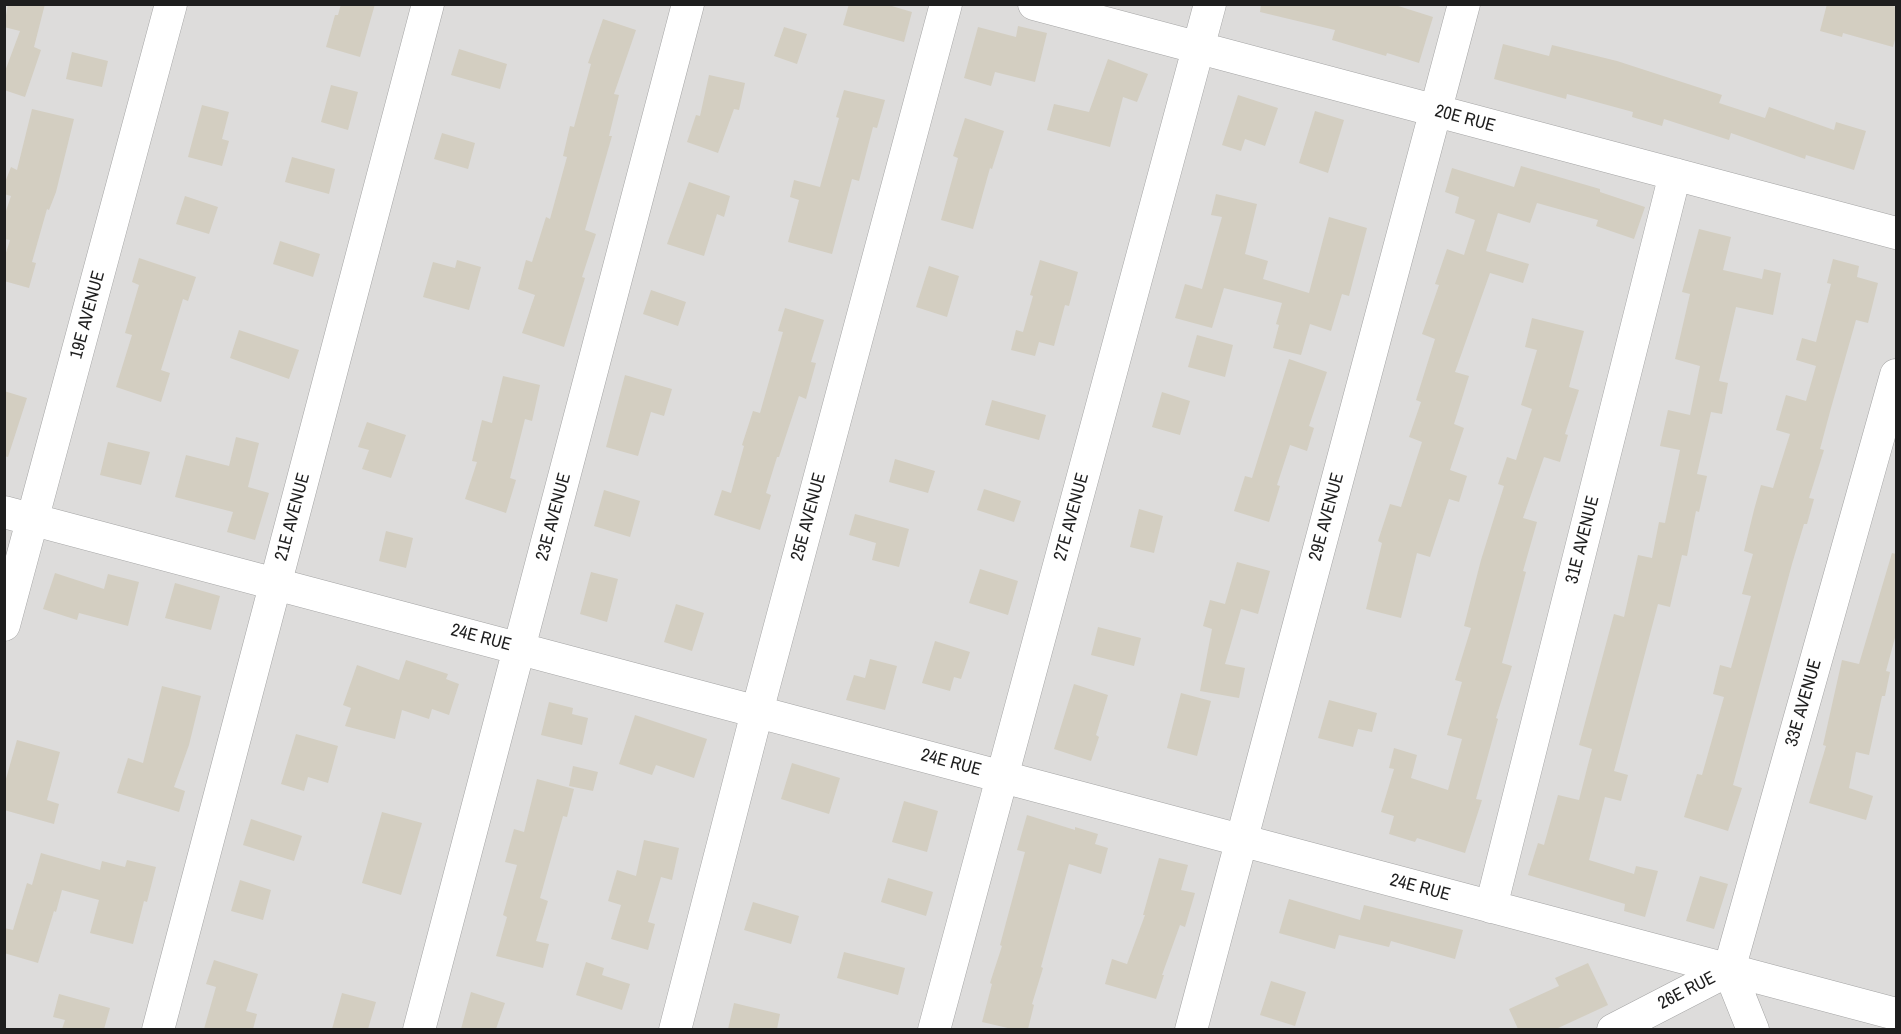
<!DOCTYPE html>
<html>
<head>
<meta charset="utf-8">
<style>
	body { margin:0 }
	#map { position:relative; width:1901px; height:1034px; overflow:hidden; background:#f0f0e4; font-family:"Archivo Narrow",sans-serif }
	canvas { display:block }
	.frame { position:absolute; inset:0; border:6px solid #1e1e1e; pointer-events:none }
</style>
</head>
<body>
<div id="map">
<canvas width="1901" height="1034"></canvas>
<div class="frame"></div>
</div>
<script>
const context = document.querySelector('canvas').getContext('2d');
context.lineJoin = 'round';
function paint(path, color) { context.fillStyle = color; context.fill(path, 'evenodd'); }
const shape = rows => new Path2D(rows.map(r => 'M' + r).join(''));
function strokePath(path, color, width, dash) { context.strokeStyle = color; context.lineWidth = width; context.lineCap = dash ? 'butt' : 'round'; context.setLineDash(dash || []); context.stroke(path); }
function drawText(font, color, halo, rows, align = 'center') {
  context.font = font + ' "Archivo Narrow",sans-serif'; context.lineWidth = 6; context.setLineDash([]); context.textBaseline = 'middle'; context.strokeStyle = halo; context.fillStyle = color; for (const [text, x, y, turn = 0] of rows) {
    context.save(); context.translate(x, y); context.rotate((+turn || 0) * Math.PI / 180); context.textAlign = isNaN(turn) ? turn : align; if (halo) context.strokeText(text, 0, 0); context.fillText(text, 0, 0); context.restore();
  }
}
paint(shape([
	[5,5,1896,5,1896,1029,5,1029]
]), '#dddcdb');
paint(shape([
	[8,4,45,4,34,47,41,50,25,97,4,90,4,74,20,31,4,27],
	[341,4,375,4,360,57,326,47,335,15,338,15],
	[849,4,885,4,912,12,904,42,843,25],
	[1261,4,1392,4,1433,17,1419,63,1387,53,1386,56,1332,40,1335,30,1260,12],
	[1827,4,1886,4,1896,7,1896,36,1893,47,1843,33,1842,37,1820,31],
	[603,19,636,30,614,94,619,95,609,136,612,136,585,230,596,234,582,277,585,278,564,347,522,333,535,295,518,289,526,260,532,262,546,217,550,219,567,157,563,156,570,126,574,127,591,64,588,63],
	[1018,26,1047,33,1035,82,995,72,991,86,964,78,978,27,1016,37],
	[784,27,807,34,797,64,774,56],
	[1503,44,1549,56,1552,45,1617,61,1722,95,1719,103,1765,118,1769,107,1834,130,1836,122,1866,131,1854,170,1806,155,1805,159,1731,133,1729,140,1664,119,1662,126,1632,117,1633,112,1567,94,1566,99,1494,79],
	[459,49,507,64,500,89,451,75],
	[72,52,108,61,102,87,66,79],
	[1108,59,1148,74,1137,102,1123,97,1110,147,1047,130,1054,104,1089,112],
	[709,75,745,83,739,110,734,109,718,153,687,142,696,115,700,116],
	[331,85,358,92,348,130,321,122],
	[844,90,885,100,877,128,873,127,859,181,852,179,832,254,788,242,799,200,790,197,794,180,820,187,839,118,836,117],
	[1238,95,1278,108,1265,146,1245,139,1241,151,1222,145],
	[202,105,229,112,222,139,229,141,222,166,188,157],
	[32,109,74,119,56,192,49,210,47,209,32,262,36,263,29,288,4,281,4,259,10,240,4,239,4,217,11,196,4,194,4,185,11,167,17,170],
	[1315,111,1344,120,1328,173,1299,163],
	[965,118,1004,131,992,169,990,168,973,229,941,220,958,158,953,156],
	[442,133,475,143,468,169,434,159],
	[292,157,335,169,329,194,285,182],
	[1521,166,1600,189,1600,192,1645,207,1634,239,1596,226,1598,220,1537,203,1530,223,1498,213,1486,251,1529,264,1523,283,1490,273,1455,372,1469,376,1454,424,1464,428,1450,470,1467,476,1459,502,1449,499,1430,557,1417,553,1401,618,1366,609,1382,543,1378,541,1390,504,1401,507,1422,442,1409,437,1421,402,1416,400,1435,339,1422,334,1439,285,1435,284,1447,249,1464,255,1475,220,1455,213,1459,197,1445,192,1452,168,1514,187],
	[689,182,730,196,724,217,717,214,704,256,667,244],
	[1216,194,1257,204,1245,254,1268,261,1263,279,1309,293,1329,217,1367,228,1349,296,1342,294,1331,331,1310,324,1301,355,1273,348,1279,325,1276,324,1282,303,1224,288,1212,328,1175,318,1185,284,1202,289,1222,217,1211,215],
	[185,196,218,207,209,234,176,224],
	[1699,229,1731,237,1723,270,1762,279,1764,269,1781,273,1773,315,1736,307,1719,381,1728,383,1722,414,1711,412,1697,474,1707,476,1699,512,1696,511,1687,556,1682,555,1670,607,1658,604,1614,771,1628,775,1621,801,1605,797,1589,860,1634,874,1636,866,1658,871,1645,917,1624,911,1625,904,1528,875,1538,843,1544,845,1558,795,1579,800,1592,749,1579,745,1614,614,1624,617,1638,555,1652,558,1659,522,1665,523,1680,450,1660,446,1668,410,1690,415,1700,366,1675,359,1690,294,1682,292],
	[280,241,320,254,313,277,273,264],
	[139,258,196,277,188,301,183,299,161,370,170,373,161,402,116,387,132,335,125,333,139,285,132,282],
	[1833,259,1859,266,1857,277,1878,283,1868,323,1856,320,1831,408,1820,449,1824,450,1809,498,1814,499,1807,524,1804,524,1792,564,1733,785,1742,788,1728,831,1684,817,1697,774,1702,775,1724,697,1713,694,1720,665,1731,668,1751,596,1742,594,1753,554,1744,551,1754,510,1761,485,1773,488,1790,434,1776,430,1786,395,1806,401,1816,366,1796,360,1802,338,1816,342,1831,284,1827,283],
	[457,260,481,267,469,310,423,297,433,262,455,268],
	[1040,260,1078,272,1069,306,1065,305,1054,346,1039,342,1035,356,1011,350,1016,330,1023,332,1033,296,1030,295],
	[929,266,959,276,947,317,916,307],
	[651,290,686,302,678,326,643,314],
	[785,308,824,320,811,362,816,363,806,399,799,396,779,457,777,457,766,493,771,495,760,530,714,515,722,490,731,493,744,446,742,445,753,411,760,413,783,332,778,331],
	[1532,318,1584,331,1569,387,1579,390,1565,434,1568,435,1560,462,1544,457,1523,518,1537,522,1523,571,1526,572,1502,663,1512,666,1496,718,1498,719,1476,799,1482,800,1465,853,1417,838,1415,842,1389,834,1394,816,1381,812,1394,769,1389,768,1394,748,1417,755,1411,778,1448,790,1462,739,1447,735,1462,682,1455,680,1471,628,1464,626,1481,560,1504,486,1498,484,1507,457,1516,460,1532,409,1521,405,1537,350,1525,347],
	[239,330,299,350,289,379,230,358],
	[1197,335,1233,345,1225,377,1188,367],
	[1289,359,1327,372,1309,426,1314,428,1307,451,1290,445,1277,485,1280,486,1269,522,1234,511,1245,476,1252,478],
	[625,375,672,389,664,416,651,412,638,456,606,447],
	[503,376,540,385,532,421,525,419,510,478,516,480,506,513,465,499,477,462,472,461,482,420,492,423],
	[4,391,27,398,8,457,4,456],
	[1162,392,1190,401,1180,435,1152,427],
	[992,400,1046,415,1039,440,985,425],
	[367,422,406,435,391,478,362,469,369,450,358,447],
	[236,437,259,443,248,487,269,493,255,540,227,532,233,512,175,497,186,455,229,466],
	[108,442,150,452,141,485,100,475],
	[895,459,935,471,928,493,889,482],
	[984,489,1021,501,1014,522,977,510],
	[604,490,640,501,630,537,594,526],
	[1139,509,1163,516,1154,553,1130,547],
	[855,514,909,529,899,567,872,560,876,543,849,535],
	[386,531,413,538,406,568,379,561],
	[1892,553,1896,554,1896,634,1886,671,1890,672,1885,696,1882,696,1869,755,1856,752,1849,788,1873,796,1866,820,1809,803,1826,746,1823,745,1842,660,1859,664],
	[1237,562,1270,571,1258,614,1241,609,1225,664,1245,668,1239,698,1200,691,1212,629,1203,626,1210,600,1225,604],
	[980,569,1018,581,1008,615,969,603],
	[591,572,618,579,607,622,580,614],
	[55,573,104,589,108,574,139,582,128,626,79,613,77,620,43,609],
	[175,583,220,596,211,630,165,618],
	[676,604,704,613,692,651,664,642],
	[1098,627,1141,638,1134,666,1091,655],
	[935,641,970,652,961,679,954,677,950,691,922,683],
	[870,659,897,666,885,710,846,700,854,675,865,678],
	[406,660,448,674,446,679,459,684,449,715,432,709,429,719,402,710,395,739,345,726,351,708,343,705,357,665,399,680],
	[1074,684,1108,695,1096,735,1099,737,1091,761,1054,749],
	[162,686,201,696,189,745,174,787,185,791,179,812,117,793,128,758,143,763],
	[1181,693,1211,701,1197,756,1167,748],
	[1329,700,1377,713,1372,732,1358,729,1353,747,1318,738],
	[549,702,573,708,572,714,588,718,582,745,541,735],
	[635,715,707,739,694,778,656,765,652,775,619,764],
	[296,734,338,746,328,783,308,777,304,791,281,784],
	[17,740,60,752,47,800,59,804,54,824,4,810,4,786],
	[792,763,840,778,829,814,781,799],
	[573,766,598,772,593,791,569,786],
	[537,779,574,789,567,817,563,816,540,898,548,901,536,941,549,944,543,968,496,956,507,917,503,915,517,865,505,862,514,829,524,832],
	[904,801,938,811,927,852,892,842],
	[382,812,422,823,401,895,362,883],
	[1027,815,1075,830,1075,827,1098,834,1095,844,1108,848,1101,874,1069,864,1041,967,1043,968,1032,1004,1034,1005,1028,1029,1012,1029,982,1022,992,984,990,983,1002,946,1000,945,1025,852,1017,850],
	[251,819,302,836,294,861,243,845],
	[644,840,679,848,672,880,661,877,648,922,655,924,648,950,611,939,621,905,608,901,617,870,636,876],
	[41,853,100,870,102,861,125,867,127,860,156,867,147,902,144,901,133,944,90,933,99,900,62,890,56,912,54,911,38,963,4,953,4,928,13,930,27,883,32,885],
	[1159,858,1188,865,1181,890,1195,893,1185,927,1180,925,1162,975,1164,975,1156,999,1105,984,1112,959,1127,964,1145,915,1143,915],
	[1700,876,1728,884,1714,929,1686,921],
	[888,878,933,892,926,916,881,902],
	[240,880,271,890,263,920,231,911],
	[1289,899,1360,920,1364,905,1463,930,1455,959,1391,941,1389,947,1339,935,1335,949,1279,933],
	[753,902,799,916,791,944,744,930],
	[844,952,905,968,898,995,837,978],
	[214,960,258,974,246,1011,257,1014,253,1029,204,1029,216,987,206,984],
	[586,962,604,968,602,975,630,984,622,1010,576,995],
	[1588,963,1608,1005,1556,1029,1518,1029,1509,1009,1559,986,1555,978],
	[1271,981,1306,992,1295,1026,1260,1015],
	[471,992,505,1003,496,1029,461,1029],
	[342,993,376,1002,368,1029,332,1029],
	[59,994,110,1008,104,1029,62,1029,65,1020,53,1017],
	[734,1003,780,1014,777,1029,728,1029]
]), '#d3cec1');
const minor = shape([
	[1034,4,1896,233],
	[4,512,1896,1014],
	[4,625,171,4],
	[1491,907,1675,174],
	[158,1030,428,4],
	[419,1030,688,4],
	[675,1030,757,712,946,4],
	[934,1030,1210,4],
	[1191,1030,1464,4],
	[1613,1030,1729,970],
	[1753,1030,1729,970,1896,375]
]);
strokePath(minor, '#a5a5a5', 33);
strokePath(minor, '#fff', 32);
drawText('18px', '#1e1e1e', '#fff', [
	["20E RUE",1465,119,15],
	["19E AVENUE",88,315,-75],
	["21E AVENUE",293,517,-75],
	["23E AVENUE",554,517,-75],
	["25E AVENUE",809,517,-75],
	["27E AVENUE",1072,517,-75],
	["29E AVENUE",1327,517,-75],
	["31E AVENUE",1583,540,-76],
	["24E RUE",481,638,15],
	["33E AVENUE",1804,703,-74],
	["24E RUE",951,763,15],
	["24E RUE",1420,888,15],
	["26E RUE",1687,991,-27]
]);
</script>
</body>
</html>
